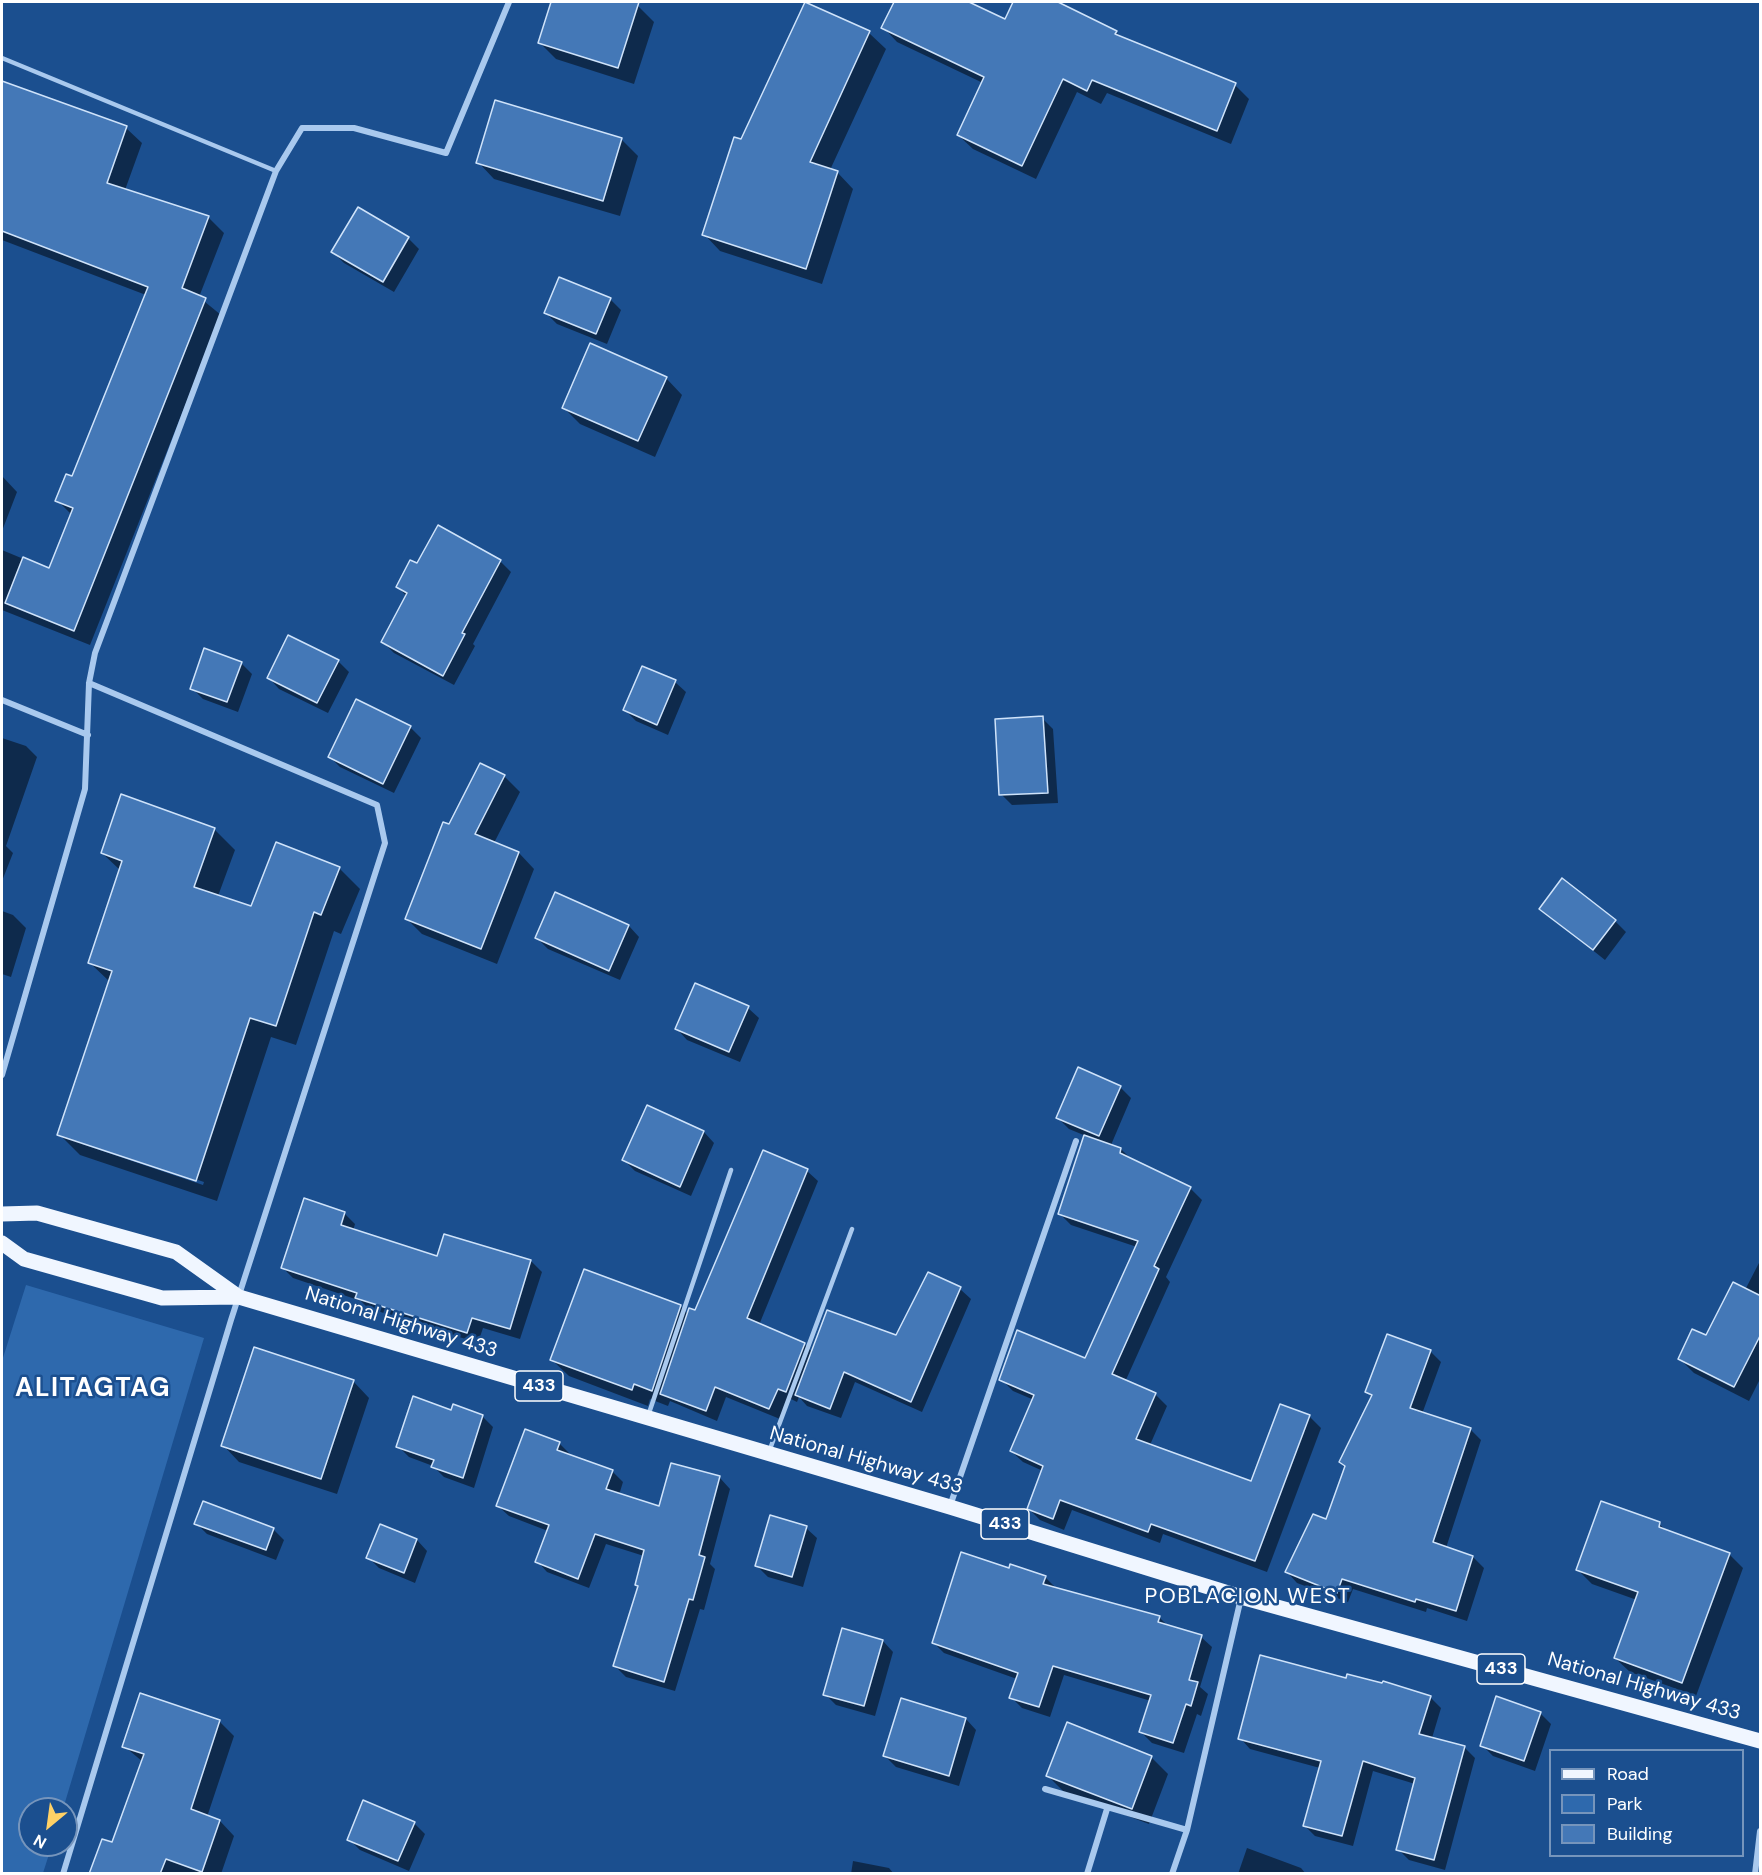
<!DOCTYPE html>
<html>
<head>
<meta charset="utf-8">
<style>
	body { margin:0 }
	#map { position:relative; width:1762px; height:1875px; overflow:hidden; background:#1b4f8f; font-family:"DM Sans",sans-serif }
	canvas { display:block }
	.frame { position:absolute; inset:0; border:3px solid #fff; pointer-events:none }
	.legend { position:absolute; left:1549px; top:1749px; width:195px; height:108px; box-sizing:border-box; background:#1b4f8f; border:2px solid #7695bc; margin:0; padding:8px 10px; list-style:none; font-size:18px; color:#fff }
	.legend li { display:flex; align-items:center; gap:12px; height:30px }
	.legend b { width:30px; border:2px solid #7695bc }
	.north { position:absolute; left:18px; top:1797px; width:60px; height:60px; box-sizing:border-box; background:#1b4f8f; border:2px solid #7695bc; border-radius:50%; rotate:209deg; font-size:16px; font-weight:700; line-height:24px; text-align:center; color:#fff }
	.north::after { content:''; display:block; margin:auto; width:21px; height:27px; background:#ffd166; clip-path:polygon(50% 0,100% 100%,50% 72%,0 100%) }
</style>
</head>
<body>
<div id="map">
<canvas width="1762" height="1875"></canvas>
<div class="frame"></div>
<ul class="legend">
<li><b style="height:8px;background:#f0f6ff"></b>Road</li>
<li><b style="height:16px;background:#2e69ad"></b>Park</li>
<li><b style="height:16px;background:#4478b7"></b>Building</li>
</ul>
<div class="north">N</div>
</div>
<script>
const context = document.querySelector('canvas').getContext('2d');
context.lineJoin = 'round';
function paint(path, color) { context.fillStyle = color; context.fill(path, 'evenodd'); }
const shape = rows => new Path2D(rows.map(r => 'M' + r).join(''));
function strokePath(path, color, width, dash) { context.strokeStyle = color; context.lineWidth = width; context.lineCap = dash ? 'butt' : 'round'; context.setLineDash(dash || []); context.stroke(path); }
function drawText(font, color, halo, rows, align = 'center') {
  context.font = font + ' "DM Sans",sans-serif'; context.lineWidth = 5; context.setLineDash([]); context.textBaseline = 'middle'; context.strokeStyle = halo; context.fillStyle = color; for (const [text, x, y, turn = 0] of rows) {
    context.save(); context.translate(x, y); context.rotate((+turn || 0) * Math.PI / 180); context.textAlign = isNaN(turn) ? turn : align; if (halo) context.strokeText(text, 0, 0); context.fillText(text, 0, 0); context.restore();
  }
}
paint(shape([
	[26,1285,204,1338,63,1809,30,1809,30,1845,52,1845,43,1873,2,1874,2,1361]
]), '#2e69ad');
paint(shape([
	[552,2,625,2,637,5,654,22,634,84,556,59,539,42],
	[896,2,966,2,1005,21,1015,2,1054,2,1116,32,1123,39,1235,85,1249,99,1231,144,1107,93,1101,104,1077,92,1036,179,973,149,958,135,983,83,897,42,883,27],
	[806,3,869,33,886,49,830,170,837,172,853,189,822,284,720,251,704,234,742,141],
	[2,83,126,128,142,143,125,190,209,218,224,233,199,297,221,315,90,645,2,610,2,550,50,570,72,515,57,500,73,478,146,295,2,240,2,174,9,155,2,152],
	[621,139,638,156,620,216,494,179,478,162],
	[408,238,419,249,394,292,344,263,333,252],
	[610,299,621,310,607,344,557,324,546,313],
	[666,378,682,395,655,457,580,424,564,408],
	[2,476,17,492,2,531],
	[500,561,511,572,473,644,475,646,454,685,394,653,383,642,407,597,398,587,418,565],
	[338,661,349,672,328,713,279,689,269,678],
	[241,663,252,674,238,712,203,699,192,688],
	[675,682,686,692,668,735,636,721,625,710],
	[357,701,410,727,421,738,394,793,340,767,329,756],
	[1042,718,1053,729,1058,803,1012,805,1001,794],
	[2,738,26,746,37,757,6,846,13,853,2,881],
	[504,776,520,792,494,843,519,853,534,869,497,964,422,934,407,919,450,826],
	[214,829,235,850,218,896,252,908,339,868,360,889,341,934,334,931,296,1045,271,1037,217,1201,80,1155,59,1134,110,982,90,963,120,870,102,853],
	[82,1141,204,1182,203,1185,82,1144],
	[556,894,629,926,639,937,620,980,548,949,537,938],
	[1541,909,1615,921,1626,932,1605,960],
	[2,911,13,915,26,928,11,977,2,974],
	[748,1008,759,1018,740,1062,687,1040,677,1029],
	[1120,1087,1131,1098,1111,1145,1121,1149,1132,1160,1190,1188,1202,1200,1166,1277,1170,1282,1125,1382,1155,1394,1167,1406,1150,1445,1252,1482,1309,1416,1321,1428,1267,1572,1163,1534,1160,1543,1072,1510,1064,1530,1040,1520,1029,1509,1043,1471,1023,1462,1011,1451,1034,1400,1013,1391,1001,1379,1085,1360,1137,1247,1071,1225,1059,1213,1086,1136,1069,1129,1058,1118],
	[647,1107,704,1132,714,1143,691,1196,635,1171,624,1160],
	[807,1171,818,1181,759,1325,804,1344,812,1352,897,1337,960,1289,971,1299,922,1412,855,1382,841,1418,807,1406,799,1397,797,1402,789,1398,780,1419,726,1397,717,1421,670,1401,668,1406,650,1399,648,1406,569,1376,552,1360,680,1306,689,1315,696,1312],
	[344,1213,355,1224,353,1231,438,1258,445,1236,531,1261,542,1272,520,1339,483,1328,478,1343,368,1308,361,1301,293,1278,282,1267],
	[1760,1261,1760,1379,1749,1401,1694,1373,1679,1358,1706,1337,1745,1290],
	[1430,1351,1441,1362,1422,1414,1470,1429,1481,1440,1446,1548,1473,1557,1484,1568,1467,1621,1427,1608,1426,1612,1353,1589,1348,1602,1297,1583,1287,1572,1326,1521,1346,1468,1341,1462,1372,1397,1367,1392],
	[353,1381,369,1398,337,1494,239,1462,223,1445],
	[452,1412,482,1416,493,1427,474,1488,444,1477,433,1466,409,1457,398,1446],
	[559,1443,570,1454,569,1456,612,1471,623,1482,619,1495,660,1508,672,1464,720,1478,730,1489,710,1564,715,1569,704,1610,700,1609,675,1691,626,1677,615,1666,639,1587,636,1585,644,1556,606,1544,589,1588,547,1572,537,1561,548,1531,509,1516,498,1506],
	[196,1523,273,1529,284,1540,276,1560,207,1534],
	[1659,1524,1667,1531,1729,1554,1743,1568,1696,1696,1630,1672,1615,1658,1637,1600,1592,1584,1578,1570],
	[381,1526,417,1540,427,1551,415,1583,379,1568,368,1557],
	[806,1528,817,1538,803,1587,768,1577,757,1566],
	[1010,1570,1045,1577,1056,1588,1159,1617,1169,1627,1201,1637,1212,1647,1200,1687,1208,1694,1201,1716,1197,1714,1184,1753,1152,1743,1141,1732,1151,1701,1064,1675,1050,1717,1022,1708,1011,1697,1017,1679,944,1653,933,1642],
	[883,1641,893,1652,875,1716,836,1705,825,1694],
	[1347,1679,1430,1697,1441,1708,1432,1738,1464,1747,1475,1758,1445,1870,1409,1860,1398,1849,1415,1784,1373,1771,1353,1846,1315,1836,1304,1825,1320,1768,1250,1749,1240,1738],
	[1540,1713,1551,1724,1535,1771,1493,1756,1482,1745],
	[966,1719,976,1730,959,1786,896,1767,885,1756],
	[219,1721,234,1736,207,1817,220,1821,234,1836,221,1874,91,1874,113,1844,143,1762,124,1746],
	[1151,1757,1168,1774,1149,1824,1064,1792,1048,1776],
	[414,1823,425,1834,409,1871,360,1850,349,1839],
	[1247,1848,1301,1868,1306,1874,1238,1874],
	[853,1861,889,1868,894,1874,851,1874]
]), '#0007');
const building = shape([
	[551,2,639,2,618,68,538,43,551,2],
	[805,2,870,31,810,162,838,171,806,269,702,235,734,137,741,139,805,2],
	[894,2,969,2,1005,19,1013,2,1058,2,1117,31,1115,34,1236,83,1217,131,1092,80,1087,91,1063,79,1022,166,957,135,984,77,881,28,894,2],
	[2,81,127,126,107,183,209,216,182,288,206,298,74,631,5,603,23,557,49,568,73,508,55,501,66,474,72,476,148,287,2,231,2,81],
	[495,100,622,138,603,201,476,163,495,100],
	[358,207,409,237,383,282,331,252,358,207],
	[559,277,611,298,596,334,544,313,559,277],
	[590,343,667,377,638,441,562,408,590,343],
	[438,525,501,560,462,633,465,634,443,676,381,642,407,593,396,587,410,560,417,563,438,525],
	[288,635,339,660,317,703,267,678,288,635],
	[204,648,242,662,227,702,190,689,204,648],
	[642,666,676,680,657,725,623,710,642,666],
	[356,699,411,726,383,784,328,757,356,699],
	[1043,716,1048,793,999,795,995,719,1043,716],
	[480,763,505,775,475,834,519,852,481,949,405,919,443,822,449,824,480,763],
	[121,794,215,828,194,887,251,906,276,842,340,867,321,915,314,912,276,1026,250,1018,196,1181,57,1135,112,971,88,963,122,861,101,853,121,794],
	[1562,878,1616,920,1593,950,1539,909,1562,878],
	[555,892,629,925,609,971,535,938,555,892],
	[695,983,749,1006,729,1052,675,1029,695,983],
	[1078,1067,1121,1086,1099,1136,1056,1118,1078,1067],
	[647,1105,704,1131,680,1187,622,1160,647,1105],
	[1084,1135,1121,1148,1120,1153,1191,1187,1154,1266,1159,1269,1112,1374,1156,1393,1136,1439,1251,1481,1280,1404,1310,1415,1255,1561,1151,1524,1148,1532,1060,1500,1053,1519,1027,1509,1043,1466,1010,1451,1034,1395,999,1380,1012,1344,1017,1330,1085,1358,1138,1241,1058,1214,1084,1135],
	[763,1150,808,1169,747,1318,805,1343,786,1392,778,1389,769,1409,715,1387,706,1411,660,1394,689,1308,695,1310,763,1150],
	[304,1198,345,1212,341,1225,437,1256,444,1234,531,1260,510,1329,472,1318,467,1333,355,1298,357,1293,281,1268,304,1198],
	[584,1269,681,1305,652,1391,634,1384,632,1390,550,1360,584,1269],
	[928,1272,961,1287,911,1402,844,1372,830,1409,795,1395,827,1310,896,1335,928,1272],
	[1733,1282,1761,1296,1761,1334,1734,1387,1678,1359,1692,1329,1706,1335,1733,1282],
	[1387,1334,1431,1350,1410,1408,1471,1428,1433,1542,1473,1556,1456,1611,1416,1599,1415,1602,1342,1579,1337,1593,1285,1572,1313,1514,1326,1519,1345,1466,1339,1462,1372,1395,1365,1392,1387,1334],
	[254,1347,354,1380,321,1479,221,1446,254,1347],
	[413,1396,451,1410,453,1404,483,1415,463,1478,431,1467,434,1460,396,1447,413,1396],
	[525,1429,560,1442,557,1450,613,1470,606,1489,659,1506,671,1463,720,1476,699,1555,705,1557,693,1600,689,1599,664,1682,613,1666,638,1586,635,1585,644,1550,595,1534,578,1579,535,1562,549,1525,496,1506,525,1429],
	[203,1501,274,1528,266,1550,194,1524,203,1501],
	[1601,1501,1660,1522,1659,1527,1730,1553,1682,1683,1614,1658,1638,1592,1576,1570,1601,1501],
	[770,1515,807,1526,792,1577,755,1566,770,1515],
	[380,1524,417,1539,404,1573,366,1558,380,1524],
	[961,1552,1009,1568,1010,1564,1046,1576,1043,1584,1160,1616,1158,1622,1202,1635,1189,1680,1198,1682,1191,1706,1186,1704,1173,1743,1139,1732,1151,1695,1053,1666,1039,1707,1009,1698,1018,1673,932,1643,961,1552],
	[842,1628,883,1640,864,1706,823,1695,842,1628],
	[1260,1655,1346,1678,1347,1674,1382,1683,1383,1681,1431,1696,1419,1734,1465,1746,1434,1860,1396,1850,1415,1778,1363,1761,1342,1836,1303,1826,1321,1761,1238,1739,1260,1655],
	[140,1693,220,1720,191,1809,220,1820,202,1872,166,1859,160,1874,89,1874,102,1839,112,1842,144,1754,122,1747,140,1693],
	[1496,1696,1541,1712,1524,1761,1480,1746,1496,1696],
	[901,1698,966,1718,949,1776,883,1756,901,1698],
	[1067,1722,1152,1756,1132,1809,1046,1776,1067,1722],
	[363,1800,415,1822,398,1861,347,1840,363,1800]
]);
paint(building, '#4478b7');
strokePath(building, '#cfe3fa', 1.5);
strokePath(shape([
	[2,58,276,171],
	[648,1416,731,1170],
	[770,1449,852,1229]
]), '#a9c9ee', 4.5);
strokePath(shape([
	[2,700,88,735],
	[2,1075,85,789,89,683,95,653,276,171,302,128,354,128,446,153,509,2],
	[950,1506,1076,1141],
	[1045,1789,1187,1830],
	[63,1874,231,1320,385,843,377,805,89,683],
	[1087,1874,1107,1809],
	[1172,1874,1187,1830,1241,1598],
	[1755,1874,1760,1831]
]), '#a9c9ee', 6);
strokePath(shape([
	[2,1214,37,1213,176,1252,239,1297],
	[2,1243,24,1259,162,1298,239,1297,950,1507,1241,1597,1760,1741]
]), '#f0f6ff', 15);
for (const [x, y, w] of [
	[539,1386,48],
	[1005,1524,48],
	[1501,1669,48]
]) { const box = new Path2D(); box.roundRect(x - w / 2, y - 15, w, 30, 4.5); context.fillStyle = '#1b4f8f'; context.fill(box); strokePath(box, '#fff', 1.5); }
drawText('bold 18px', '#fff', null, [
	["433",539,1386],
	["433",1005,1524],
	["433",1501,1669]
]);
drawText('20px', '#fff', '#1b4f8f', [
	["National Highway 433",401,1323,17],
	["National Highway 433",866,1461,16],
	["National Highway 433",1644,1687,16]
]);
context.letterSpacing = '1.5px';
drawText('22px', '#fff', '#1b4f8f', [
	["POBLACION WEST",1248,1597]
]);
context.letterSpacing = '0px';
context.letterSpacing = '1.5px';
drawText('bold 26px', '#fff', '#1b4f8f', [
	["ALITAGTAG",93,1389]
]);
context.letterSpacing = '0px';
</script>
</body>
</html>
